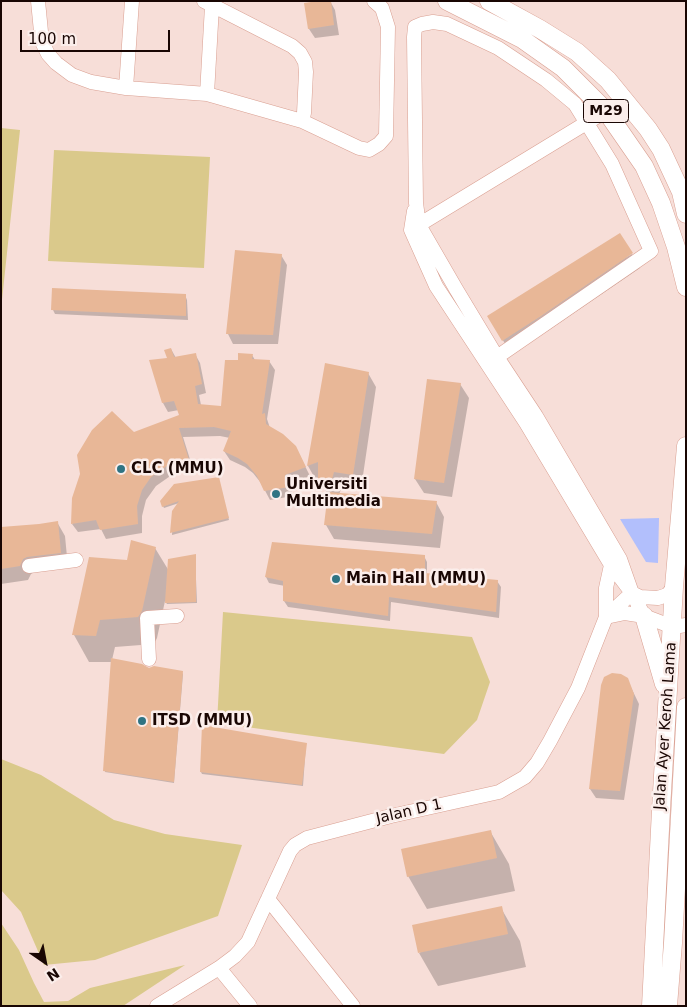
<!DOCTYPE html>
<html>
<head>
<meta charset="utf-8">
<style>
	body { margin:0 }
	#map { position:relative; width:687px; height:1007px; overflow:hidden; background:#f7ded8; font-family:"DejaVu Sans",sans-serif }
	canvas { display:block }
	.frame { position:absolute; inset:0; border:2px solid #190603; pointer-events:none }
	.north { position:absolute; left:20px; top:937px; width:50px; height:50px; -webkit-text-stroke:4px #fbeeeb; paint-order:stroke; rotate:147deg; font-size:14px; font-weight:700; line-height:20px; text-align:center; color:#190603 }
	.north::after { content:''; display:block; margin:auto; width:18px; height:22px; background:#190603; clip-path:polygon(50% 0,100% 100%,50% 72%,0 100%) }
	.scale { position:absolute; left:20px; top:30px; width:150px; height:22px; box-sizing:border-box; border:2px solid #190603; border-top:0; padding-left:6px; font-size:15px; line-height:18px; white-space:nowrap; color:#190603; -webkit-text-stroke:4px #fbeeeb; paint-order:stroke }
</style>
</head>
<body>
<div id="map">
<canvas width="687" height="1007"></canvas>
<div class="frame"></div>
<div class="north">N</div>
<div class="scale">100 m</div>
</div>
<script>
const context = document.querySelector('canvas').getContext('2d');
context.lineJoin = 'round';
function paint(path, color) { context.fillStyle = color; context.fill(path, 'evenodd'); }
const shape = rows => new Path2D(rows.map(r => 'M' + r).join(''));
function strokePath(path, color, width, dash) { context.strokeStyle = color; context.lineWidth = width; context.lineCap = dash ? 'butt' : 'round'; context.setLineDash(dash || []); context.stroke(path); }
function drawText(font, color, halo, rows, align = 'center') {
  context.font = font + ' "DejaVu Sans",sans-serif'; context.lineWidth = 5; context.setLineDash([]); context.textBaseline = 'middle'; context.strokeStyle = halo; context.fillStyle = color; for (const [text, x, y, turn = 0] of rows) {
    context.save(); context.translate(x, y); context.rotate((+turn || 0) * Math.PI / 180); context.textAlign = isNaN(turn) ? turn : align; if (halo) context.strokeText(text, 0, 0); context.fillText(text, 0, 0); context.restore();
  }
}
paint(shape([
	[1,128,20,130,2,300,1,300],
	[54,150,210,157,204,268,48,261],
	[223,612,472,637,490,682,477,720,444,754,217,723],
	[1,759,41,775,114,820,165,834,242,845,218,916,95,960,44,965,21,912,1,890],
	[1,923,19,950,34,983,44,1002,68,1001,90,988,185,965,123,1006,1,1006]
]), '#dac98b');
paint(shape([
	[659,518,658,563,646,562,620,519]
]), '#b2bffc');
paint(shape([
	[330,1,335,10,339,35,315,38,309,29,305,4],
	[236,251,281,255,287,265,278,344,233,344,228,334],
	[632,254,640,268,549,330,511,354,497,330],
	[185,295,187,300,188,320,55,314,53,310],
	[171,349,176,358,195,354,200,363,206,393,199,395,201,405,222,407,239,361,252,355,255,360,269,361,275,370,267,419,270,428,300,456,310,476,290,484,293,496,270,500,261,483,253,473,245,467,230,460,224,451,230,438,220,436,183,437,193,469,176,472,156,486,146,500,142,516,142,533,106,539,101,529,78,532,72,524,134,433,181,415,179,410,168,412,163,403],
	[326,364,368,373,376,387,361,489,342,486,339,495,436,502,444,517,440,548,334,539,326,525,329,493,327,493,319,479,316,480,308,466],
	[460,384,469,398,452,497,424,493,415,479],
	[219,480,229,520,172,535,173,512,179,503,164,508,163,506],
	[57,522,65,536,68,567,36,571,31,574,28,580,1,584,1,528,39,526],
	[155,548,169,571,195,555,197,603,167,604,165,601,157,638,154,644,115,647,112,660,149,669,182,673,183,674,174,783,105,772,112,662,89,662,74,635,90,559,128,562],
	[424,556,427,562,427,574,497,581,501,587,499,618,391,602,390,621,288,607,284,601,285,586,269,583,266,577],
	[627,679,639,704,624,800,596,798,590,789],
	[306,744,303,786,202,774,201,772],
	[490,831,509,864,515,891,427,909,408,876],
	[501,908,520,941,526,967,438,986,419,953]
]), '#0003');
paint(shape([
	[318,1,331,1,334,25,308,29,304,3],
	[620,233,633,253,541,316,502,341,487,316],
	[235,250,282,254,273,335,226,334],
	[52,288,186,294,186,316,51,310],
	[171,348,174,357,196,353,202,384,195,386,198,404,221,406,225,360,238,360,238,353,253,354,252,359,270,360,262,414,265,413,266,424,283,434,296,446,306,467,285,475,289,487,264,491,257,476,247,464,238,458,223,451,231,431,214,427,179,428,189,460,171,463,151,477,142,490,137,506,138,524,100,530,96,520,71,524,72,498,80,474,77,455,92,430,112,411,134,432,179,415,174,401,162,403,149,360,167,358,164,350],
	[325,363,369,372,353,475,334,472,332,479,318,479,318,462,307,466],
	[427,379,461,383,444,483,414,479],
	[219,477,229,518,170,533,172,511,179,501,162,507,160,501,174,484],
	[328,492,437,501,432,534,324,525],
	[58,521,61,553,27,557,23,559,20,566,1,569,1,527,39,524],
	[131,540,156,547,142,611,138,617,100,620,96,636,72,635,89,557,127,560],
	[272,542,425,555,425,573,498,580,496,612,389,597,388,616,283,601,283,581,265,577],
	[196,554,196,602,165,603,168,559],
	[111,658,142,664,149,668,154,666,183,671,174,782,103,771],
	[612,673,621,674,628,678,634,694,620,791,589,789,601,685,604,677],
	[202,725,307,743,302,785,200,772],
	[491,830,497,858,407,877,401,849],
	[502,906,508,934,418,953,412,925]
]), '#e8b797');
const minor = shape([
	[38,1,42,42,48,54,56,63,72,75,91,82,126,88,207,94,302,121,359,148,369,150,379,144,386,136,388,27,382,8,374,1],
	[204,1,292,46,300,53,305,62,306,72,304,113,302,121],
	[126,88,132,1],
	[207,94,212,6],
	[414,211,411,230,436,286,526,423,611,565,632,593,640,597,658,598,667,595,674,587],
	[412,229,606,111],
	[497,357,651,251,612,164,575,104,546,80,498,48,447,24,433,22,422,24,415,27,414,37,416,203,419,225,456,289,497,357,536,416,620,559,632,593,644,616],
	[611,565,606,588,606,617,625,613,644,616,673,627,686,625],
	[29,566,76,560],
	[149,659,147,618,177,616],
	[268,899,353,1006],
	[219,968,250,1006],
	[157,1006,219,968,235,956,248,942,290,851,295,845,307,838,391,816,499,792,525,777,537,763,550,741,578,688,606,617,632,593]
]);
const major = shape([
	[447,1,522,39,563,68,606,111,644,166,661,203,676,247,686,287],
	[489,1,540,29,577,52,608,80,648,129,661,149,681,192,686,214],
	[644,616,664,684],
	[651,1006,661,810,674,587,686,446],
	[668,1006,673,943,686,707]
]);
strokePath(minor, '#d99f91', 15);
strokePath(major, '#d99f91', 19);
strokePath(minor, '#fff', 14);
strokePath(major, '#fff', 18);
for (const [x, y, r, color] of [
	[121,469,5,"#2f7483"],
	[276,494,5,"#2f7483"],
	[336,579,5,"#2f7483"],
	[142,721,5,"#2f7483"]
]) { const dot = new Path2D(); dot.arc(x, y, r, 0, 2 * Math.PI); context.fillStyle = color; context.fill(dot); strokePath(dot, '#fbeeeb', 2); }
for (const [x, y, w] of [
	[606,111,45]
]) { const box = new Path2D(); box.roundRect(x - w / 2, y - 11.5, w, 23, 4); context.fillStyle = '#fbeeeb'; context.fill(box); strokePath(box, '#190603', 1); }
drawText('bold 14px', '#190603', null, [
	["M29",606,111]
]);
drawText('bold 15px', '#190603', '#fbeeeb', [
	["CLC (MMU)",131,469],
	["Universiti",286,485],
	["Multimedia",286,502],
	["Main Hall (MMU)",346,579],
	["ITSD (MMU)",152,721]
], 'left');
drawText('15px', '#190603', '#fbeeeb', [
	["Jalan Ayer Keroh Lama",666,726,-86],
	["Jalan D 1",409,812,-13]
]);
</script>
</body>
</html>
